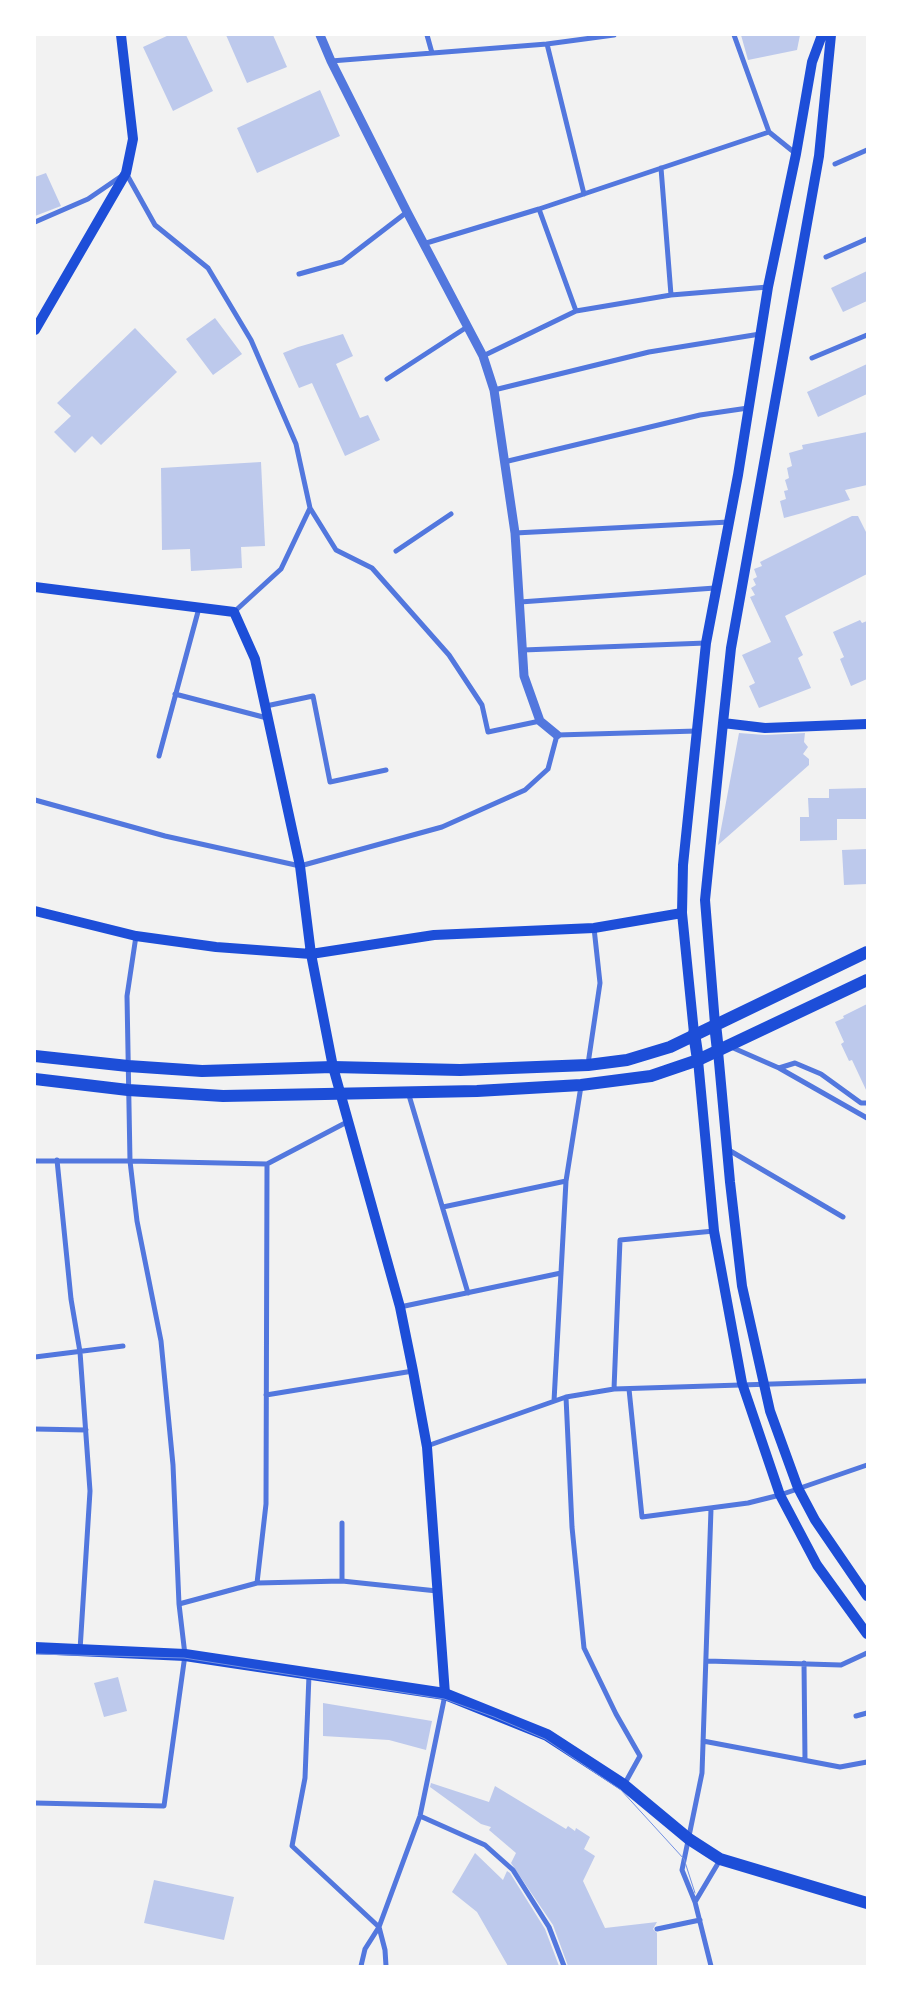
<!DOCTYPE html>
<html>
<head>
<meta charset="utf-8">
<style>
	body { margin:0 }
	#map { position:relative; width:902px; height:2001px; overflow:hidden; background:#f2f2f2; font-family:Ubuntu,sans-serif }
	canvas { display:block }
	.frame { position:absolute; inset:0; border:36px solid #fff; pointer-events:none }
</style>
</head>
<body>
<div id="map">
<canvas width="902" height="2001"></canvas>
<div class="frame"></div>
</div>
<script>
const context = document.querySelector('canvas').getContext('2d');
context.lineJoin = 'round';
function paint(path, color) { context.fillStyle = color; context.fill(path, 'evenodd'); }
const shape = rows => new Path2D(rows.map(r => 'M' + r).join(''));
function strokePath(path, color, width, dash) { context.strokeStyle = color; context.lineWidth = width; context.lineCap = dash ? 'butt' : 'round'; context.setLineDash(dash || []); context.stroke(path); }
paint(shape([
	[169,35,186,35,213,91,173,111,143,47],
	[226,35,273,35,287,67,247,83],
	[741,35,800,35,797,50,748,60],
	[320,90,340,136,257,173,237,128],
	[46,173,61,206,35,216,35,177],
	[867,271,867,301,843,312,831,288],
	[215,318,242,354,213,375,186,339],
	[135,328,177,372,101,445,92,436,75,453,54,432,71,416,57,403],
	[343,334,353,356,336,364,360,418,368,415,380,440,345,456,312,383,299,388,283,353,298,347],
	[867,364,867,394,818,417,807,392],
	[867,432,867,485,845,490,850,500,784,518,780,501,786,499,784,491,788,490,785,480,789,478,787,468,792,466,789,453,803,449,802,445],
	[261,462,265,546,241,547,242,568,191,571,190,549,162,550,161,468],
	[852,516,858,516,867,534,867,574,785,616,803,655,798,658,811,688,759,708,749,686,755,683,742,655,771,642,750,597,755,595,751,588,756,585,753,579,757,577,754,569,762,566,760,562],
	[860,620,862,623,867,621,867,679,851,686,840,659,844,657,833,632],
	[739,733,765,735,805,733,804,742,808,747,803,754,809,759,809,765,718,845],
	[867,788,867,819,837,819,837,840,800,841,800,817,809,817,808,798,829,798,829,789],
	[867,849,867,884,844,885,842,850],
	[867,1004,867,1092,852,1060,849,1061,841,1044,844,1042,835,1022,844,1018,843,1016],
	[118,1677,127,1711,104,1717,94,1683],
	[323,1703,432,1721,426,1750,389,1740,323,1736],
	[431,1783,489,1802,495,1786,566,1829,568,1826,575,1831,576,1828,590,1837,584,1849,595,1856,583,1881,605,1928,657,1922,653,1929,657,1933,657,1966,568,1966,553,1925,511,1863,516,1853,489,1830,491,1827,481,1824,430,1787],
	[475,1853,503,1880,507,1871,510,1873,545,1929,559,1966,508,1966,477,1912,452,1892],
	[154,1880,234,1897,224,1940,144,1923]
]), '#bdc9ec');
strokePath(shape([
	[427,35,432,53],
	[734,35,769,132,795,153],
	[547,44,584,194],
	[331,61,547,44,614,35],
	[835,164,867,150],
	[661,168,671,295],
	[539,209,576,311],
	[35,222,88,199,126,173,155,225,208,268,251,340,296,444,310,508,281,569,234,612],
	[423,244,539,209,769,132],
	[826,257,867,239],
	[299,274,342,262,407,212],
	[483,356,576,311,671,295,768,287],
	[812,358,867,335],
	[387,379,467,327],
	[494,390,649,352,760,334],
	[504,462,700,415,748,408],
	[310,508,336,550,372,568,449,655,482,705,488,732,540,721],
	[515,533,729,522],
	[396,551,451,514],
	[520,602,715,588],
	[523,650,706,643],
	[175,694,267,718],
	[266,706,313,696,330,782,386,770],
	[159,756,199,608],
	[35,800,165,836,300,866,442,827,525,790,548,769,557,735,697,731],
	[731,1047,779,1068,867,1118],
	[588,1064,600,983,594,928],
	[779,1068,795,1063,821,1074,861,1103,867,1103],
	[408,1092,468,1293],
	[727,1149,843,1217],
	[57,1160,71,1299,80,1352,90,1491,80,1650],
	[35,1161,130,1161,267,1164,347,1122],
	[443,1207,566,1181],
	[400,1307,561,1273],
	[35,1357,123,1346],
	[614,1389,620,1240,714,1231],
	[629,1389,642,1517,748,1503,780,1495,867,1465],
	[266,1395,413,1371],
	[566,1397,572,1527,584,1648,616,1714,640,1756,624,1785],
	[554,1401,566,1181,581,1086],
	[35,1429,86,1430],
	[427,1446,566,1397,614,1389,867,1381],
	[342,1523,342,1581],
	[257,1583,342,1581,437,1591],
	[179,1604,257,1583,266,1504,267,1164],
	[707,1661,841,1665,867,1653],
	[804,1663,805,1760],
	[309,1675,305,1778,292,1846,379,1927,365,1949,361,1966],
	[856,1716,867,1713],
	[703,1741,840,1767,867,1762],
	[35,1803,164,1806,185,1655,179,1604,173,1465,161,1341,137,1221,130,1161,127,996,136,936],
	[420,1816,485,1845,513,1870,549,1927,564,1966],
	[695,1902,682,1870,702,1773,711,1509],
	[657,1929,700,1920],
	[386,1966,385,1950,379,1927,420,1816,445,1695],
	[711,1966,695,1902,720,1860]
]), '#5277de', 5);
strokePath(shape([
	[320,35,331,61,407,212,483,356,494,390,515,533,524,676,540,721,557,735]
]), '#5277de', 9);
strokePath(shape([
	[35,330,126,173,133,139,121,35],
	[35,587,234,612,255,659,300,866,311,954,333,1067,400,1307,413,1371,427,1447,445,1694],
	[723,723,765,728,867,724],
	[35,911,136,936,216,947,311,954,434,935,594,928,682,913],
	[715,1024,705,900,723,723,731,648,819,156,831,35],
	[694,1033,682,913,683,865,706,643,738,475,768,287,796,154,812,62,822,35],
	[718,1051,730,1182,742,1286,770,1411,798,1488,815,1520,867,1596],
	[698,1060,714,1231,742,1383,780,1495,817,1565,867,1634]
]), '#1d4ed8', 10);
strokePath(shape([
	[715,1024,718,1051],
	[694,1033,698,1060],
	[35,1056,128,1066,202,1071,333,1067,460,1070,588,1065,627,1060,670,1047,867,952],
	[35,1079,128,1090,223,1096,477,1091,581,1085,651,1076,698,1060,867,980],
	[35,1648,185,1655,445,1694,547,1735,624,1785,689,1839,720,1859,867,1903]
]), '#1d4ed8', 12);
strokePath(shape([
	[35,1654,184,1658,444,1699,494,1717,545,1739,621,1790,684,1859,695,1893]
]), '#7290e2', 1);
</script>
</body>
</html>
